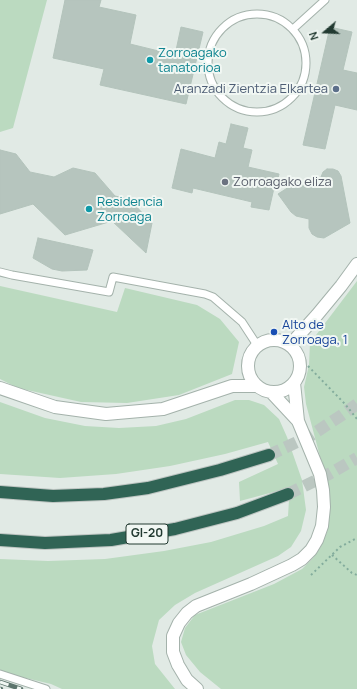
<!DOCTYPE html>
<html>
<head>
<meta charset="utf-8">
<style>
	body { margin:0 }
	#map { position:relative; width:357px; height:689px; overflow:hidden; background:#e1eae5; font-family:Manrope,sans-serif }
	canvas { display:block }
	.north { position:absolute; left:305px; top:12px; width:40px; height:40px; -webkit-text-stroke:3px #f1f7f3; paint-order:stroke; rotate:251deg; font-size:11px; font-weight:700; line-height:16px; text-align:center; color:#223a31 }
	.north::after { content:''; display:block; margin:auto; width:14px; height:18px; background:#223a31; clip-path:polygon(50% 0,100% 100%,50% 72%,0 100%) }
</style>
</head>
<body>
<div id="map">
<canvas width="357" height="689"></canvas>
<div class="north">N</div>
</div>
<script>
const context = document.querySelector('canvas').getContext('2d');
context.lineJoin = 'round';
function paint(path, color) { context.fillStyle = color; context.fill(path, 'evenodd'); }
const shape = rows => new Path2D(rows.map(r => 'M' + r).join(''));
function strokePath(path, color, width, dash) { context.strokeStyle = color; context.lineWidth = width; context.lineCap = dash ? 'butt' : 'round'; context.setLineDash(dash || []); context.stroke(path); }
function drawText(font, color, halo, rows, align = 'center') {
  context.font = font + ' Manrope,sans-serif'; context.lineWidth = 4; context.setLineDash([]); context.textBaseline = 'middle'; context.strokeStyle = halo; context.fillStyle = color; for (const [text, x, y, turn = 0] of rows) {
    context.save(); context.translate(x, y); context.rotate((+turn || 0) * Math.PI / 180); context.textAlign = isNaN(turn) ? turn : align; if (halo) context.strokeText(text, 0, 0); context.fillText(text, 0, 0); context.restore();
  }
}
paint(shape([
	[0,0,47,0,13,128,0,132],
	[357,281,357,689,221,689,200,672,186,655,181,642,185,628,195,615,274,584,302,569,313,558,320,548,327,532,330,508,327,483,306,404,304,387,309,365,310,343],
	[0,286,117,312,125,288,197,305,220,319,239,342,232,374,179,395,127,403,81,402,18,388,0,379],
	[235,400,249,400,264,405,279,419,287,437,302,480,306,510,301,531,291,547,278,556,195,593,175,605,159,620,152,646,155,664,175,689,62,689,51,684,0,672,0,559,48,561,105,559,164,551,211,542,264,526,288,516,289,500,285,489,240,501,239,482,278,464,268,442,225,454,170,466,116,474,60,478,0,474,0,402,45,418,85,426,119,428,156,426,186,419]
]), '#bbdac0');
const building = shape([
	[65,0,101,0,99,7,136,15,130,44,175,55,181,27,203,32,186,104,100,85,104,69,53,58,65,0],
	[330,27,352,32,343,70,357,73,357,110,335,105,325,149,303,145,330,27],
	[231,124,248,128,243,148,252,150,248,167,279,174,275,191,274,188,269,210,251,207,252,202,193,188,192,193,172,188,181,149,215,158,219,142,226,144,231,124],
	[0,150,16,154,30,172,54,177,73,168,95,173,115,196,129,199,152,223,146,253,112,221,65,235,33,204,0,214,0,150],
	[327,169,333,169,338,171,341,176,350,223,324,238,317,237,312,234,309,228,309,219,296,216,291,212,278,194,295,183,301,181,319,182,323,172,327,169],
	[38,238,93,250,87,270,62,271,52,269,33,258,38,238]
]);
paint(building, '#b6c5be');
strokePath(building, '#b3c3bb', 1);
strokePath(shape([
	[269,455,310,436,342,415,357,404],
	[288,494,329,474,357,458]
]), '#bbc7c1', 12, [12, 6]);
const service = shape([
	'208 63a49 49 0 1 1 98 0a49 49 0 1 1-98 0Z',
	[293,29,325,0],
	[0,272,12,275,109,292,113,277,205,294,213,297,242,322,257,345],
	[0,674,46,689]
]);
const minor = shape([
	'248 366a26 26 0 1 1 52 0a26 26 0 1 1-52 0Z',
	[290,345,317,315,341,286,357,264],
	[0,388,55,407,106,414,163,409,232,386,257,386],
	[271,392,298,421],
	[197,689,187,680,178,665,173,652,173,636,179,623,187,613,196,606,251,584,292,565,302,559,311,550,317,540,322,526,324,507,323,490,320,474,298,421,294,383]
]);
const motorway = shape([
	[0,492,53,496,104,494,148,488,220,470,269,455],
	[0,540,45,543,111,540,175,529,237,513,288,494]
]);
strokePath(service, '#a4b2ab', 9);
strokePath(minor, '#a4b2ab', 14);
strokePath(motorway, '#bdc4c1', 14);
strokePath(shape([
	[308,366,345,404,357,419],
	[332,555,352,573,357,575],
	[311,575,340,547,357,538]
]), '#83ac9c', 2, [2, 3]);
strokePath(service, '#fff', 7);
strokePath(minor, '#fff', 12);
strokePath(motorway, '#306455', 12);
const rail = shape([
	[0,682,21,689],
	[0,689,1,689]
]);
strokePath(rail, '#5d756d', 4.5);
strokePath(rail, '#f1f7f3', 3, [9]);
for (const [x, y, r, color] of [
	[150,60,4,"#0f9aa8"],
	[336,89,4,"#5c6f8a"],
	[225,182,4,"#6b7280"],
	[89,209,4,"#0f9aa8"],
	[274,332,4,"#1a4fb4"]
]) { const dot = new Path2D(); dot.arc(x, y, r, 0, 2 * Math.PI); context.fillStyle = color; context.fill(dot); strokePath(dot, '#f1f7f3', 1.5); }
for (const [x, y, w] of [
	[147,534,42]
]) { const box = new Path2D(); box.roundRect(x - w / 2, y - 10, w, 20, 3); context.fillStyle = '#f1f7f3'; context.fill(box); strokePath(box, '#223a31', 1); }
drawText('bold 12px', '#223a31', null, [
	["GI-20",147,534]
]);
drawText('13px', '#0d838f', '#f1f7f3', [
	["Zorroagako",158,53],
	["tanatorioa",158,68],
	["Residencia",97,202],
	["Zorroaga",97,217]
], 'left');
drawText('13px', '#4e5e75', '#f1f7f3', [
	["Aranzadi Zientzia Elkartea",328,89]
], 'right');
drawText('13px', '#5b616d', '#f1f7f3', [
	["Zorroagako eliza",233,182]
], 'left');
drawText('13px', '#164399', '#f1f7f3', [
	["Alto de",282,325],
	["Zorroaga, 1",282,340]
], 'left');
</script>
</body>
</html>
